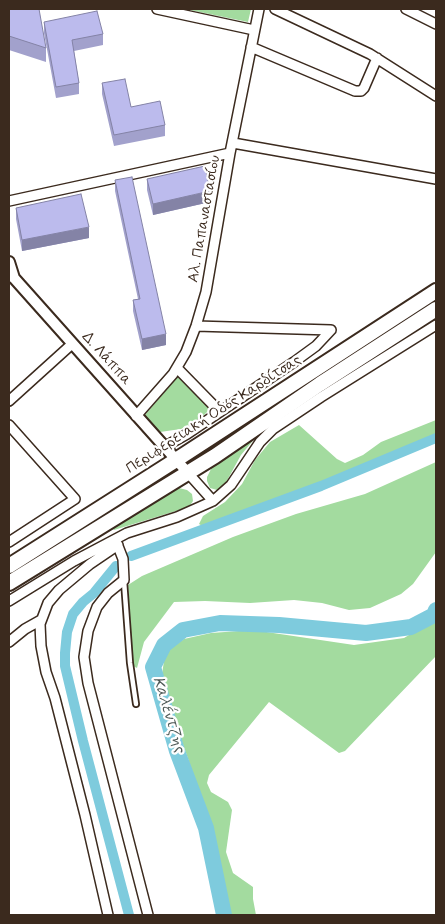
<!DOCTYPE html>
<html>
<head>
<meta charset="utf-8">
<style>
	body { margin:0 }
	#map { position:relative; width:445px; height:924px; overflow:hidden; background:#fff; font-family:Mynerve,sans-serif }
	canvas { display:block }
	.frame { position:absolute; inset:0; border:10px solid #3b2a1e; pointer-events:none }
</style>
</head>
<body>
<div id="map">
<canvas width="445" height="924"></canvas>
<div class="frame"></div>
</div>
<script>
const context = document.querySelector('canvas').getContext('2d');
context.lineJoin = 'round';
function paint(path, color) { context.fillStyle = color; context.fill(path, 'evenodd'); }
const shape = rows => new Path2D(rows.map(r => 'M' + r).join(''));
function strokePath(path, color, width, dash) { context.strokeStyle = color; context.lineWidth = width; context.lineCap = dash ? 'butt' : 'round'; context.setLineDash(dash || []); context.stroke(path); }
function drawText(font, color, halo, rows, align = 'center') {
  context.font = font + ' Mynerve,sans-serif'; context.lineWidth = 4.5; context.setLineDash([]); context.textBaseline = 'middle'; context.strokeStyle = halo; context.fillStyle = color; for (const [text, x, y, turn = 0] of rows) {
    context.save(); context.translate(x, y); context.rotate((+turn || 0) * Math.PI / 180); context.textAlign = isNaN(turn) ? turn : align; if (halo) context.strokeText(text, 0, 0); context.fillText(text, 0, 0); context.restore();
  }
}
paint(shape([
	[185,9,251,9,248,22],
	[180,374,212,407,201,418,181,429,160,432,154,429,145,417,145,415],
	[436,420,436,435,318,484,204,527,199,524,203,516,225,502,242,484,255,460,270,442,299,425,337,459,345,463,363,455,381,442],
	[256,436,256,437,241,455,224,486,217,490,210,488,207,481,207,477,213,465],
	[436,462,436,552,413,584,401,594,370,608,349,610,322,603,294,600,250,603,205,601,174,602,144,642,137,668,133,666,128,585,142,576,233,537,296,514,365,494],
	[179,488,187,490,192,494,193,501,189,507,114,530,112,528,167,493],
	[436,619,436,656,345,751,339,753,269,702,209,775,207,783,211,792,228,802,232,810,226,852,233,873,253,887,253,899,256,915,231,915,214,834,165,692,162,674,164,661,170,649,184,639,211,633,253,630,354,645,404,638]
]), '#a3db9f');
strokePath(shape([
	[131,556,321,486,436,438],
	[116,566,94,593,83,602,73,614,67,632,65,653,65,666,83,741,129,915]
]), '#7ecbdd', 10);
strokePath(shape([
	[224,915,206,828,177,751,153,667,164,645,183,630,220,623,279,625,366,633,411,627,434,615,436,610]
]), '#7ecbdd', 16);
const service = shape([
	[124,581,130,663,136,704]
]);
const minor = shape([
	[157,9,254,30],
	[275,9,370,54,436,96],
	[406,9,436,24],
	[251,47,355,91,361,91,364,88,377,58],
	[233,143,436,179],
	[9,201,230,153],
	[196,326,331,330],
	[177,368,220,412],
	[9,401,72,344],
	[136,416,173,374,186,352,196,326,206,292,230,153,259,9],
	[9,425,75,499,9,542],
	[164,447,187,434,294,362,316,346,331,330],
	[188,473,213,501],
	[116,541,123,559,124,580,108,593,97,607,88,631,84,657,88,683,148,915],
	[9,601,74,561,127,533,177,517,213,501,231,485,260,442,273,429,321,397,436,325],
	[9,642,25,629,41,620],
	[108,915,85,815,55,698,46,672,41,646,40,624,48,603,59,590,90,564,118,545]
]);
const tertiary = shape([
	[9,262,14,278],
	[9,275,14,278,188,473]
]);
const primary = shape([
	[9,566,176,460,436,291],
	[9,583,215,456,320,384,436,309]
]);
strokePath(service, '#3b2a1e', 8);
strokePath(minor, '#3b2a1e', 12);
strokePath(tertiary, '#3b2a1e', 14);
strokePath(primary, '#3b2a1e', 18);
strokePath(service, '#fff', 4.5);
strokePath(minor, '#fff', 9);
strokePath(tertiary, '#fff', 10);
strokePath(primary, '#fff', 14);
paint(shape([
	[9,9,46,48,46,62,9,50],
	[44,22,103,34,103,45,74,51,79,83,79,94,56,98,44,33],
	[102,83,131,107,165,125,165,136,114,146,102,94],
	[147,179,210,202,153,215,147,190],
	[115,180,166,345,142,350,133,311,133,300,138,299,115,191],
	[16,208,89,238,22,251,16,219]
]), '#a2a1cc');
paint(shape([
	[210,191,210,202,153,215,153,204],
	[89,227,89,238,22,251,22,240],
	[166,334,166,345,142,350,142,339]
]), '#8483a6');
const building = shape([
	[9,9,39,9,46,48,9,36,9,9],
	[97,11,103,34,72,40,79,83,56,87,44,22,97,11],
	[125,79,131,107,160,101,165,125,114,135,102,83,125,79],
	[205,166,210,191,153,204,147,179,205,166],
	[132,177,166,334,142,339,133,300,140,299,115,180,132,177],
	[81,194,89,227,22,240,16,208,81,194]
]);
paint(building, '#bcbbed');
strokePath(building, '#8483a6', 1);
drawText('15px', '#3b2a1e', '#fff', [
	["Αλ. Παπαναστασίου",205,219,-80],
	["Δ. Λάππα",106,359,48],
	["Περιφερειακή Οδός Καρδίτσας",214,415,-33]
]);
drawText('italic 16px', '#4f5a57', '#fff', [
	["Καλέντζης",168,715,73]
]);
</script>
</body>
</html>
